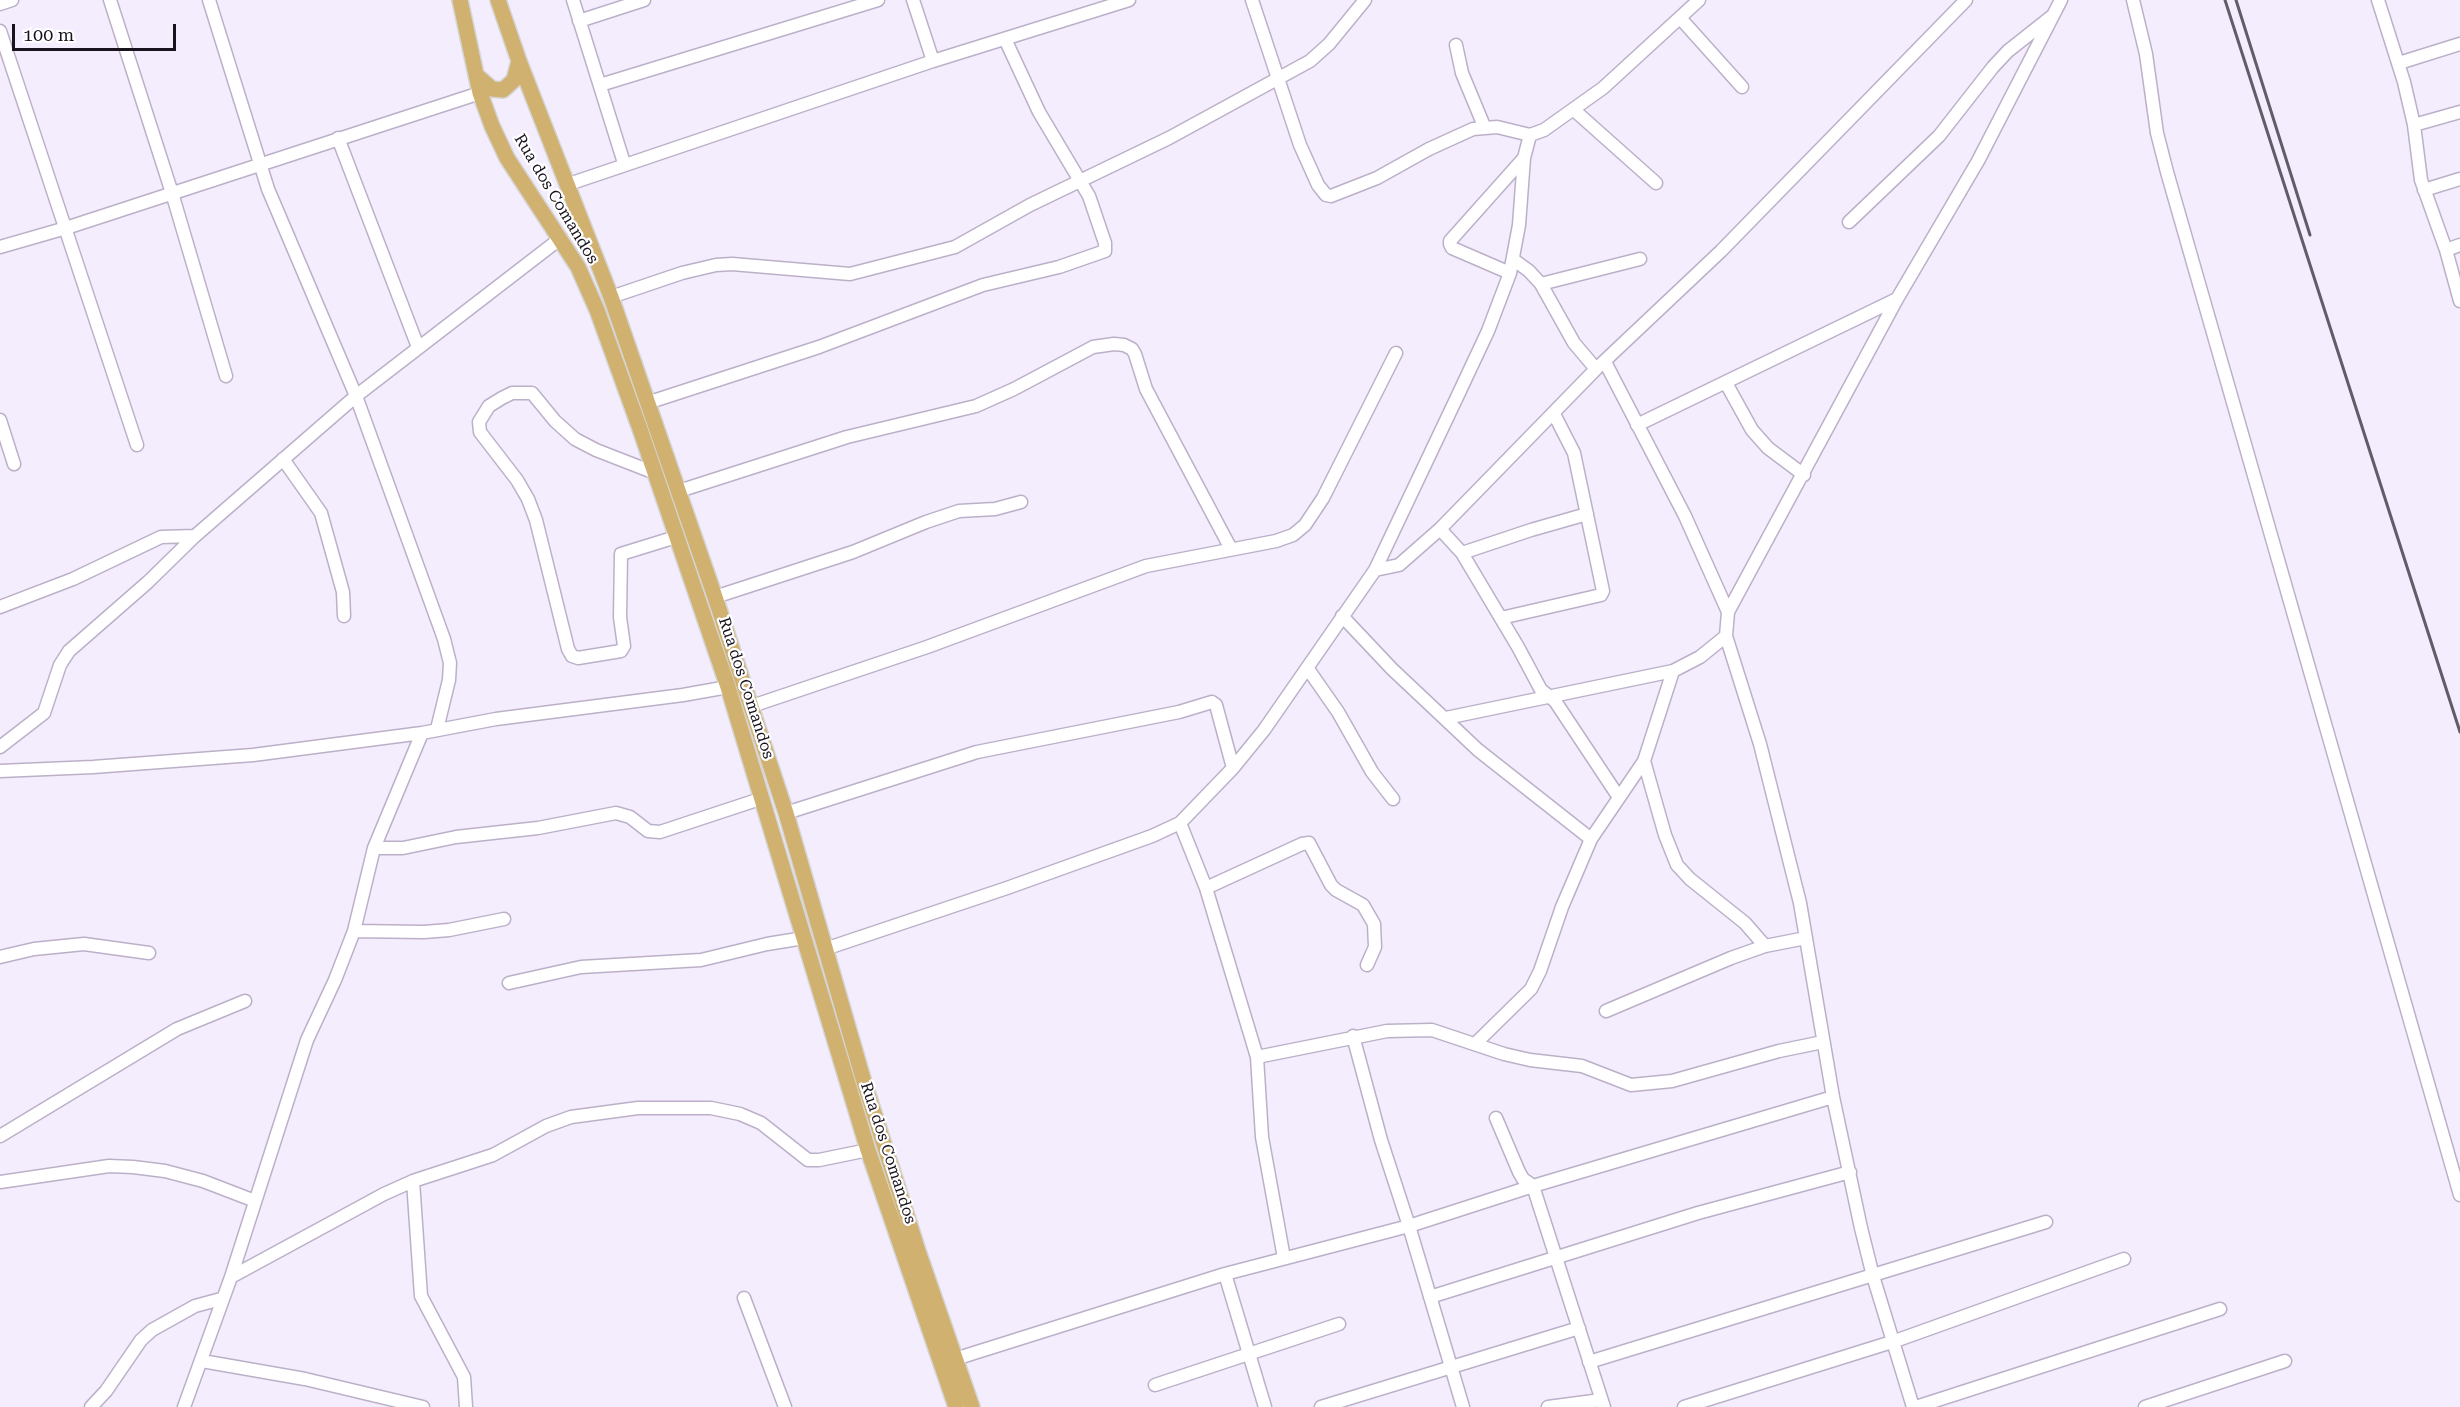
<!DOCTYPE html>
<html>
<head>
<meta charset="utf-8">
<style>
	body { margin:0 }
	#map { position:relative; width:2460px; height:1407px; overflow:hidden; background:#f4edfd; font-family:"Roboto Serif",serif }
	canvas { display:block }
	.scale { position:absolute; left:12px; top:24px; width:164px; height:27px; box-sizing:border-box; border:3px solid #18131d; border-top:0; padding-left:8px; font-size:18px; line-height:21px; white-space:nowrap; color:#18131d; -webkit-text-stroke:4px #fff; paint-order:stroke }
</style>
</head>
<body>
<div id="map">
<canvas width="2460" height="1407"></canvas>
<div class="scale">100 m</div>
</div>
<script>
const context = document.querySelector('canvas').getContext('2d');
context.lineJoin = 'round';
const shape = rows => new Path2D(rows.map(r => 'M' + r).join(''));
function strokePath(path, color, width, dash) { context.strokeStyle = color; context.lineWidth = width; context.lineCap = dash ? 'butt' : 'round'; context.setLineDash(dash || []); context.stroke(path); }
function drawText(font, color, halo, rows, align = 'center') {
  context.font = font + ' "Roboto Serif",serif'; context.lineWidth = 4.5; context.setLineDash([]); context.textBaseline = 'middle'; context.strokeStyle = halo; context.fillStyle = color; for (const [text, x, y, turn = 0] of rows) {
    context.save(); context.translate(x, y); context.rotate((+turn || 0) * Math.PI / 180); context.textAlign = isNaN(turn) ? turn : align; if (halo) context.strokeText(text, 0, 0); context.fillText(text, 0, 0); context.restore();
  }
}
const minor = shape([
	[110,0,172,193,226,376],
	[209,0,268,189,356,396,444,639,450,663,449,680,437,729],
	[573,0,624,163],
	[913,0,933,61],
	[1252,0,1300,145,1318,185,1326,195,1331,196,1377,178,1429,149,1473,129,1497,127,1530,135,1544,130,1603,88,1699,0],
	[2133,0,2146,54,2157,133,2167,172,2460,1195],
	[2378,0,2404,82,2414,125,2421,180,2446,250,2460,301],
	[0,4,12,0],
	[1681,19,1742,87],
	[579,21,644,0],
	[0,31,137,445],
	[1456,45,1462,73,1484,126],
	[2399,63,2460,44],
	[600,85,878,0],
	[1574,110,1656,183],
	[2414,125,2460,112],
	[338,138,418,347],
	[566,185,933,61,1129,0],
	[2424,190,2460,179],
	[1849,222,1939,136,1993,67,2008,51,2051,17],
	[0,247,66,228,480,93],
	[2446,250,2460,245],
	[1514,260,1529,271,1541,284,1574,343,1596,369],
	[1510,273,1452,248,1450,244,1450,241,1524,158],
	[1541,284,1640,259],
	[611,297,682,273,716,265,732,264,850,274,955,247,1030,205,1169,138,1310,61,1329,44,1365,0],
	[1605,362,1685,516,1728,612],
	[1726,383,1752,430,1768,448,1804,475],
	[647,403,819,347,983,285,1059,267,1105,251,1105,243,1089,196,1039,112,1005,39],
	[0,420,14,464],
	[1637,425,1897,299],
	[283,459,321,513,343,592,344,616],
	[655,473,596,450,575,439,555,421,532,393,512,393,502,398,489,406,479,422,480,432,517,480,528,499,536,520,568,649,572,656,578,658,621,651,624,646,620,617,621,554,676,537],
	[679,491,847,437,976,406,1014,389,1093,347,1114,344,1124,345,1132,349,1135,354,1146,389,1231,549],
	[1440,529,1462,553,1518,647,1541,690,1555,701,1618,796],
	[1462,553,1531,530,1587,514],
	[1375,570,1399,565,1440,529,1596,369,1721,251,1966,0],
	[715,597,853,552,926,522,959,511,995,509,1021,502],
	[0,607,73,579,161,537,195,536],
	[1342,616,1392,669,1478,750,1591,839],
	[1501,618,1601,595,1603,591,1574,453,1554,414],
	[1308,669,1338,712,1372,772,1393,799],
	[752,706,927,647,1146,566,1276,541,1293,535,1305,525,1323,498,1396,353],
	[1446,718,1673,671,1700,657,1726,636],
	[0,747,44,713,60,665,69,651,148,582,195,536,356,396,561,238],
	[1644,761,1665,835,1677,865,1690,879,1745,923,1765,946],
	[0,771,93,767,253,755,422,733,496,719,683,695,728,687],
	[786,813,977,752,1179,712,1212,702,1216,705,1233,768],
	[1180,823,1206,888,1257,1057,1262,1137,1284,1258],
	[374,848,403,848,456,837,538,828,616,813,630,817,648,831,660,832,763,798],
	[1206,888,1302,844,1309,843,1331,885,1336,890,1363,905,1374,924,1375,947,1367,965],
	[354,931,424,932,449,930,504,919],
	[825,949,1007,888,1152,836,1180,823,1233,768,1264,730,1375,570,1458,395,1488,331,1510,273,1519,225,1524,158,1530,135],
	[0,957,34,949,84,944,149,953],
	[509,983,581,967,701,960,767,944,804,938],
	[1606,1011,1731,958,1765,946,1806,938],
	[1353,1036,1381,1140,1409,1226,1463,1407],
	[1475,1044,1531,989,1540,971,1562,907,1591,839,1644,761,1673,671],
	[1257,1057,1387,1031,1432,1030,1504,1054,1530,1060,1582,1066,1631,1085,1672,1081,1779,1051,1823,1042],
	[1496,1118,1519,1172,1523,1179,1533,1186,1604,1407],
	[0,1136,177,1029,245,1001],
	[413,1181,421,1296,464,1377,466,1407],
	[0,1182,109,1166,133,1167,165,1171,203,1181,255,1201],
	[1225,1274,1265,1407],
	[231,1277,384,1194,413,1181,493,1155,546,1126,571,1117,638,1108,711,1108,740,1114,761,1123,808,1160,819,1160,868,1150],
	[1430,1297,1698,1213,1850,1172],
	[744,1298,785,1407],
	[955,1359,1225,1274,1409,1226,1533,1186,1833,1097],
	[202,1361,305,1379,423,1407],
	[1589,1362,2046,1222],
	[1155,1385,1339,1324],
	[91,1407,106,1391,141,1340,152,1330,195,1306,221,1299],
	[184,1407,231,1277,307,1040,335,980,354,931,374,848,422,733],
	[1321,1407,1579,1328],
	[1548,1407,1601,1400],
	[1684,1407,1895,1341,2124,1259],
	[1913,1407,1873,1276,1861,1228,1833,1097,1800,903,1760,744,1726,636,1728,612,1897,299,1978,161,2061,0],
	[1916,1407,2220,1309],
	[2145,1407,2285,1361]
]);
const major = shape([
	[460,0,480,93,492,126,507,158,578,267,597,310,640,429,728,687,868,1150,956,1407],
	[498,0,519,61,611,297,715,597,786,813,864,1082,919,1254,972,1407],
	[476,75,492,89,503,90,514,80,519,61]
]);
strokePath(minor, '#bcb0c9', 15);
strokePath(major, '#d5d5d6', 18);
strokePath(minor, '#fff', 12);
strokePath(major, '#d0b170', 15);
strokePath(shape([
	[2225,0,2460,732],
	[2236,0,2310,235]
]), '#625c68', 3);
drawText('16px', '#18131d', '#fff', [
	["Rua dos Comandos",556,199,59],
	["Rua dos Comandos",746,688,72],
	["Rua dos Comandos",888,1153,72]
]);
</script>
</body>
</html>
